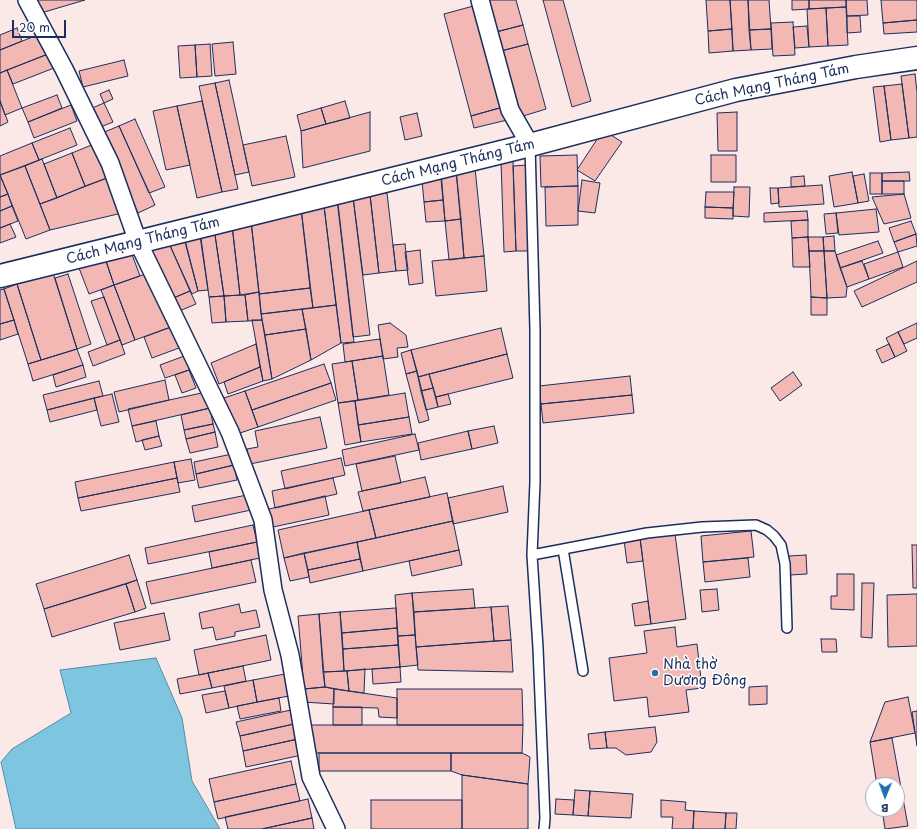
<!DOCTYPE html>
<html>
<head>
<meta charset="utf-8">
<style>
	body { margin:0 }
	#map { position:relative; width:917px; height:829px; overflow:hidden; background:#fbe9e8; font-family:"Playpen Sans",sans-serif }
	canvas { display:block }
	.north { position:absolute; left:865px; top:777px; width:40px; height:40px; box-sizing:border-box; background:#fff; border:1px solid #a4acbf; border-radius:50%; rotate:181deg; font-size:11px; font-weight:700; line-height:16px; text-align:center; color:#1b2f5e }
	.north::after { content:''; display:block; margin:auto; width:14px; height:18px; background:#1f6fb2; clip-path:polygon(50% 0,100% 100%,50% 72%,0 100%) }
	.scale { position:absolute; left:12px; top:20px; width:54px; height:18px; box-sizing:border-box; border:2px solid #1b2f5e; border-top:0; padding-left:5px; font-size:12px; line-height:14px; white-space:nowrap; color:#1b2f5e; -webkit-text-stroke:3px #fff; paint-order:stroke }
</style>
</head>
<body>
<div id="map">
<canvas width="917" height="829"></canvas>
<div class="north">B</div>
<div class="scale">20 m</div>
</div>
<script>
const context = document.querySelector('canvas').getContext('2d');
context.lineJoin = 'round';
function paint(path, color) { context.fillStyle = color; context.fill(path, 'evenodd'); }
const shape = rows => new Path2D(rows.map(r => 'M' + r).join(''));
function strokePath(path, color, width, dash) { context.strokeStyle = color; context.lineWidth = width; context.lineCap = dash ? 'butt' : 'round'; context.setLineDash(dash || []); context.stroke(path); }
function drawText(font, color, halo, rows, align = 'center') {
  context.font = font + ' "Playpen Sans",sans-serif'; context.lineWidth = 3; context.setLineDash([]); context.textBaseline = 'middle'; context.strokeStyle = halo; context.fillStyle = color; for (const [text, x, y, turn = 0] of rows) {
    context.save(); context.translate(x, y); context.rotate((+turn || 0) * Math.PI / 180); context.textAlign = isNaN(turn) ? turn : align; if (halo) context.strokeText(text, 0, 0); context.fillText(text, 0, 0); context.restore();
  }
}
const water = shape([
	[156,658,182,718,192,781,220,829,16,829,1,762,12,749,71,713,60,670,156,658]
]);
paint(water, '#7ec6df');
strokePath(water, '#568aab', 1);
const building = shape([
	[37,0,85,0,41,13,37,0],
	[487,0,516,0,523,25,496,32,487,0],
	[543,0,563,0,591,101,572,107,543,0],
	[706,0,730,0,732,29,708,31,706,0],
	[730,0,748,0,751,50,733,51,730,0],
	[748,0,769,0,771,29,749,30,748,0],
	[792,0,809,0,809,9,792,10,792,0],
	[809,0,846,0,846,7,809,9,809,0],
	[846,0,867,0,868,15,847,16,846,0],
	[881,0,917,0,917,20,883,23,881,0],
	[477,5,503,107,471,116,444,14,477,5],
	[846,7,848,45,828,46,826,8,846,7],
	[826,8,828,46,809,47,807,9,826,8],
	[847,16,860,16,861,32,847,33,847,16],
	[917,20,917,32,884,34,883,23,917,20],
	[793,22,795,55,773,56,771,23,793,22],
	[523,25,528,44,501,51,496,32,523,25],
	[807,26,809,47,795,48,793,27,807,26],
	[17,28,22,41,0,50,0,35,17,28],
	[732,29,733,51,709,53,708,31,732,29],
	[771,29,772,49,751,50,749,30,771,29],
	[40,34,48,54,0,73,0,50,40,34],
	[233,42,236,74,215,76,212,44,233,42],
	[210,44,212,76,197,77,195,45,210,44],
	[528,44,546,109,520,117,501,51,528,44],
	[195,45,197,77,180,78,178,46,195,45],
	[48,54,54,68,13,84,7,70,48,54],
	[124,60,128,76,83,87,79,71,124,60],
	[7,70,22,108,5,115,0,101,0,73,7,70],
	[915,74,917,92,917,137,909,138,901,76,915,74],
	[229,80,249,172,235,175,215,83,229,80],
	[215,83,238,189,222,192,199,86,215,83],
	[902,84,909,138,891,140,884,86,902,84],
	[884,86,891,140,880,142,873,87,884,86],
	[109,90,113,99,104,103,100,94,109,90],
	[57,95,62,108,28,122,22,108,57,95],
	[0,101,8,122,0,126,0,101],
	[202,101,222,192,197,198,177,106,202,101],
	[345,101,350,118,326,124,321,108,345,101],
	[104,103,113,122,98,128,90,109,104,103],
	[71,105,77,121,34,138,28,122,71,105],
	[177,106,190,165,166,170,153,111,177,106],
	[503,107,507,120,474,128,471,116,503,107],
	[321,108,326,124,301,131,297,115,321,108],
	[370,112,370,151,303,168,301,131,370,112],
	[737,112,737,151,718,151,717,113,737,112],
	[417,113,422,136,405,140,400,117,417,113],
	[135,119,165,187,149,193,119,126,135,119],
	[119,126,155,205,138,213,102,133,119,126],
	[70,128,77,145,39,160,32,143,70,128],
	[603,130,622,142,595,181,577,170,603,130],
	[286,136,295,177,252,186,243,145,286,136],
	[32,143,39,160,0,175,0,156,32,143],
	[94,144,107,178,85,186,72,153,94,144],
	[72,153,85,186,57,198,44,164,72,153],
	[577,155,578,186,541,187,540,156,577,155],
	[711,155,736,155,736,182,711,182,711,155],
	[42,159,57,198,40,204,25,166,42,159],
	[501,161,513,161,516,251,504,252,501,161],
	[527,165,530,251,516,251,513,166,527,165],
	[25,166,50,230,26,239,0,175,25,166],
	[475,168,484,256,464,258,456,170,475,168],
	[456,170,461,219,445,221,441,171,456,170],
	[852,172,858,203,834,207,829,176,852,172],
	[909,172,910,181,882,181,882,173,909,172],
	[870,173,882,173,882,194,870,194,870,173],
	[864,174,869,201,858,203,853,176,864,174],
	[0,175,8,194,0,197,0,175],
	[804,176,805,186,791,187,791,177,804,176],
	[107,178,122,213,50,230,40,204,107,178],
	[441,179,443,200,424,202,422,181,441,179],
	[582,180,600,183,595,213,578,211,582,180],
	[882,181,904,181,904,194,882,194,882,181],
	[822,185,824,204,779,207,778,188,822,185],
	[578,186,578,225,546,226,545,187,578,186],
	[734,187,750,187,749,217,733,216,734,187],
	[770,188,778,188,779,203,771,204,770,188],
	[706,192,734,192,733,208,705,207,706,192],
	[387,193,396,271,379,273,370,195,387,193],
	[8,194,12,206,0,211,0,197,8,194],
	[904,194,911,218,884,224,872,197,904,194],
	[370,195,379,273,363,275,353,197,370,195],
	[353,197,370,335,353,337,337,199,353,197],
	[443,200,445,221,426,222,424,202,443,200],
	[338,204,354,342,341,343,324,206,338,204],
	[12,206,18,221,0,228,0,211,12,206],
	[324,206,336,305,313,308,301,208,324,206],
	[705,207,733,208,733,219,705,218,705,207],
	[301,208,310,288,259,294,251,221,301,208],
	[876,209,879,232,839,235,836,213,876,209],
	[807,211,808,220,764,222,764,213,807,211],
	[836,213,838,233,826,234,824,214,836,213],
	[461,219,464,258,449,260,445,221,461,219],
	[808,220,808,237,792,238,791,221,808,220],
	[251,221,259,292,240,295,232,225,251,221],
	[911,221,916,234,894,242,889,228,911,221],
	[10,224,16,237,0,243,0,228,10,224],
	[232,225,240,295,224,296,214,228,232,225],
	[214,228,224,296,209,297,200,231,214,228],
	[916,234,917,246,898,252,894,242,916,234],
	[184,236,198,291,192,294,168,241,184,236],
	[200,236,208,290,198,291,185,242,200,236],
	[834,236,835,251,824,251,823,237,834,236],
	[808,237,823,237,824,251,809,251,808,237],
	[808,237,810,267,793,267,792,238,808,237],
	[168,241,190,291,171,299,149,250,168,241],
	[878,241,883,253,840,268,836,255,878,241],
	[405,244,408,270,396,271,393,245,405,244],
	[130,249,140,276,114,285,105,258,130,249],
	[420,250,423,283,409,285,405,252,420,250],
	[809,251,824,251,827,298,811,297,809,251],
	[824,251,835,251,847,287,846,297,827,298,824,251],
	[898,252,903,267,869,279,864,264,898,252],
	[484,256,487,291,436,296,432,261,484,256],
	[105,258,114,285,89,294,79,268,105,258],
	[862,261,869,279,847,287,840,268,862,261],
	[917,261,917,282,862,307,854,291,917,261],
	[151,272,171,327,135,340,114,285,151,272],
	[53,273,77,349,41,360,17,284,53,273],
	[68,274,91,344,77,349,55,278,68,274],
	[17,284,41,360,28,364,4,289,17,284],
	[114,285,135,340,122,345,101,290,114,285],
	[310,288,313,308,261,314,259,294,310,288],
	[4,289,14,320,0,324,0,290,4,289],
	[190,291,196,304,177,312,171,299,190,291],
	[259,292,262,320,248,321,245,295,259,292],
	[245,295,248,321,226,322,224,296,245,295],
	[224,296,226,322,212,323,209,297,224,296],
	[104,297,120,340,107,345,91,301,104,297],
	[811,297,827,298,827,315,811,315,811,297],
	[336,305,341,343,311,360,302,309,336,305],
	[302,309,306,329,265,335,261,314,302,309],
	[14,320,18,334,0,340,0,324,14,320],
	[252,320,262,320,272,379,263,381,252,320],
	[390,323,406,335,408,347,397,348,398,357,383,359,378,325,390,323],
	[917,323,917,338,904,344,898,332,917,323],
	[171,327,179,348,152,358,144,337,171,327],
	[501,328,507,354,418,377,411,350,501,328],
	[306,329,311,360,272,379,265,335,306,329],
	[898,332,907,351,895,357,886,338,898,332],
	[380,339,383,356,345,362,343,344,380,339],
	[120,340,125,354,93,366,88,352,120,340],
	[256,344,260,367,219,384,211,363,256,344],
	[889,344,895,357,882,363,876,350,889,344],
	[77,349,83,365,33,381,28,364,77,349],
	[411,350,417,371,406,374,401,353,411,350],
	[507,354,513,378,436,397,429,374,507,354],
	[187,355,192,369,165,378,160,365,187,355],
	[383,356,389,395,358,400,352,361,383,356],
	[352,361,358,400,338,403,332,364,352,361],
	[324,364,331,383,252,410,245,391,324,364],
	[83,365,86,377,56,387,53,375,83,365],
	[260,367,263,381,228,394,224,382,260,367],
	[189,370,196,388,182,393,175,375,189,370],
	[417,371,429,420,419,423,406,374,417,371],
	[793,372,802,385,780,401,771,388,793,372],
	[429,374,433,388,421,391,418,377,429,374],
	[630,376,632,395,541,404,539,386,630,376],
	[165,380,169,400,119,412,114,392,165,380],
	[99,381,103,396,47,410,43,395,99,381],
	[331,383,336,400,258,427,252,410,331,383],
	[433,388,438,407,426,410,421,391,433,388],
	[245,391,258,427,237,434,224,398,245,391],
	[206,392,210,408,132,426,128,409,206,392],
	[405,393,409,417,358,425,355,401,405,393],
	[112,394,119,422,101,426,94,398,112,394],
	[448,394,451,404,438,407,436,397,448,394],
	[632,395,634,413,543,423,541,404,632,395],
	[94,398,97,410,50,422,47,410,94,398],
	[355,401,361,442,345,445,338,403,355,401],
	[210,408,213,424,184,430,181,415,210,408],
	[320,417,327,448,250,464,247,449,258,447,255,431,320,417],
	[409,417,412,434,361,442,358,425,409,417],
	[156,421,159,436,136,442,132,426,156,421],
	[213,424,215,432,186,439,184,430,213,424],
	[494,426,498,443,472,449,468,431,494,426],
	[468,431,472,449,421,460,418,443,468,431],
	[215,432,218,447,190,453,186,439,215,432],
	[415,434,419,450,345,466,342,450,415,434],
	[159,436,162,446,145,450,142,440,159,436],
	[232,454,234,465,196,474,194,462,232,454],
	[395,456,401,483,362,491,356,464,395,456],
	[341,458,345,475,285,489,281,471,341,458],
	[191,459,195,480,178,483,174,462,191,459],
	[174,462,177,478,78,498,75,482,174,462],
	[234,465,237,480,199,488,196,474,234,465],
	[425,477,430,497,363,511,358,492,425,477],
	[177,478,180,492,81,511,78,498,177,478],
	[333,478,337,494,275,508,272,491,333,478],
	[503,486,508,512,453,524,448,498,503,486],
	[447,493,453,521,376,538,369,510,447,493],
	[247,495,251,510,195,522,192,506,247,495],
	[325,496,329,515,273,527,269,509,325,496],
	[369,510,376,538,284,558,278,530,369,510],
	[453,521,459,550,363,571,357,542,453,521],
	[253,525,257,542,148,564,145,548,253,525],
	[751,531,754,557,703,562,701,536,751,531],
	[675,534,686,619,651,624,640,538,675,534],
	[640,538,643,561,627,563,624,540,640,538],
	[257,542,260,558,212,568,209,552,257,542],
	[357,542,360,559,308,570,304,553,357,542],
	[912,545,917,545,917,588,913,588,912,545],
	[459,550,462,565,412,576,409,561,459,550],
	[304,553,309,577,290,581,284,558,304,553],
	[129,555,137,580,44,609,36,584,129,555],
	[806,555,807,574,790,575,789,556,806,555],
	[748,558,750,577,705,582,703,562,748,558],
	[360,559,363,571,310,583,308,570,360,559],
	[251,560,256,582,151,604,146,582,251,560],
	[837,574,854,574,854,610,831,609,831,596,837,596,837,574],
	[137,580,146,608,135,612,126,584,137,580],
	[862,583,874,583,872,638,861,637,862,583],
	[126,584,135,612,52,637,44,609,126,584],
	[473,589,475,608,414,612,412,593,473,589],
	[717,589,719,610,702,612,700,590,717,589],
	[412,593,415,635,398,636,395,595,412,593],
	[917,594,917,646,888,647,887,595,917,594],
	[648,601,651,624,635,626,632,604,648,601],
	[239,604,241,613,256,610,260,627,235,632,235,636,216,640,213,627,202,629,199,613,239,604],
	[508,606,511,640,494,641,491,607,508,606],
	[491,607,494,641,416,647,414,612,491,607],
	[396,608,397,628,342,633,340,612,396,608],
	[340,612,344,671,323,672,319,614,340,612],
	[164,613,170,640,120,650,114,623,164,613],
	[319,614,325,687,304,689,298,616,319,614],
	[675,627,677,647,697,644,702,688,686,690,689,712,649,717,647,697,614,701,609,658,647,653,644,631,675,627],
	[397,628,398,645,343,649,342,633,397,628],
	[266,635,271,660,199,675,194,650,266,635],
	[415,635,418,665,400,667,398,636,415,635],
	[821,639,836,639,837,652,822,652,821,639],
	[511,640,513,672,418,670,416,647,511,640],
	[398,645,400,667,344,671,343,649,398,645],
	[243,666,246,681,212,688,208,673,243,666],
	[400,667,401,682,373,684,372,669,400,667],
	[365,669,364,693,349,691,347,671,365,669],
	[347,671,349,691,325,687,323,672,347,671],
	[208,673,212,688,180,694,177,679,208,673],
	[285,674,289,696,257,702,253,680,285,674],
	[253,680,257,702,229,708,224,686,253,680],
	[767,686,767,704,749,705,749,687,767,686],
	[325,687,334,689,334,704,303,702,304,689,325,687],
	[334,689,397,698,397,718,379,717,378,708,333,707,334,689],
	[397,689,522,689,523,725,397,725,397,689],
	[225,691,229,708,206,713,202,695,225,691],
	[908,697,915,733,870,742,885,702,908,697],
	[279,698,281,711,240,719,237,706,279,698],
	[333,707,362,707,362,725,333,725,333,707],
	[291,710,294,724,240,736,236,722,291,710],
	[917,711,917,746,912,712,917,711],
	[294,724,298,739,243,751,240,736,294,724],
	[309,725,523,725,522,753,309,753,309,725],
	[655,727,657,742,651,752,626,755,616,748,607,748,605,732,655,727],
	[605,732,607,748,590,749,588,734,605,732],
	[892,738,908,826,885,829,882,809,897,809,897,785,877,785,870,742,892,738],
	[298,739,302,755,246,767,243,751,298,739],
	[319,753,451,753,451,771,319,771,319,753],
	[451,753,522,753,530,757,528,784,462,775,451,771,451,753],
	[291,761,296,784,214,802,209,779,291,761],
	[462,775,528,784,528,829,462,829,462,775],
	[296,784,300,801,218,819,214,802,296,784],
	[575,790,590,791,588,816,573,815,575,790],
	[590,791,633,794,631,818,588,816,590,791],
	[308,799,312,818,262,829,228,829,225,817,308,799],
	[556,799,574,800,573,815,555,814,556,799],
	[371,800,462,800,462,829,371,829,371,800],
	[661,800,686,802,685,810,694,811,693,829,672,829,673,817,661,817,661,800],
	[694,811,726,813,725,829,693,829,694,811],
	[726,813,737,813,736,829,725,829,726,813],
	[312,818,314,829,262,829,312,818]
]);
paint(building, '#f3b7b4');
strokePath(building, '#1b2f5e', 1);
const service = shape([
	[530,145,535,330,535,482,532,555,538,648,545,818,544,829],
	[563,549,583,671],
	[532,555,647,533,702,527,756,525,767,530,774,536,781,545,785,564,787,628]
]);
const minor = shape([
	[27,0,64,69,110,163,138,242,230,432,247,477,263,520,273,590,290,655,311,777,336,829],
	[480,0,510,110,530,145]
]);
const tertiary = shape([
	[0,276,530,145,736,90,856,67,917,58]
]);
strokePath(service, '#1b2f5e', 12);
strokePath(minor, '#1b2f5e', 20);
strokePath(tertiary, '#1b2f5e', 25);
strokePath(service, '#fff', 9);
strokePath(minor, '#fff', 17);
strokePath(tertiary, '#fff', 22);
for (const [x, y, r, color] of [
	[655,673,4,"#1f6fb2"]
]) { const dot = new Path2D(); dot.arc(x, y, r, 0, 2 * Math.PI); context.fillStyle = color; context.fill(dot); strokePath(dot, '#fff', 1.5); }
drawText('14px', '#1b2f5e', '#fff', [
	["Cách Mạng Tháng Tám",772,85,-12],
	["Cách Mạng Tháng Tám",458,163,-14],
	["Cách Mạng Tháng Tám",143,241,-14]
]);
drawText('14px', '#1b2f5e', '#fff', [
	["Nhà thờ",663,665],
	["Dương Đông",663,681]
], 'left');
</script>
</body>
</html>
